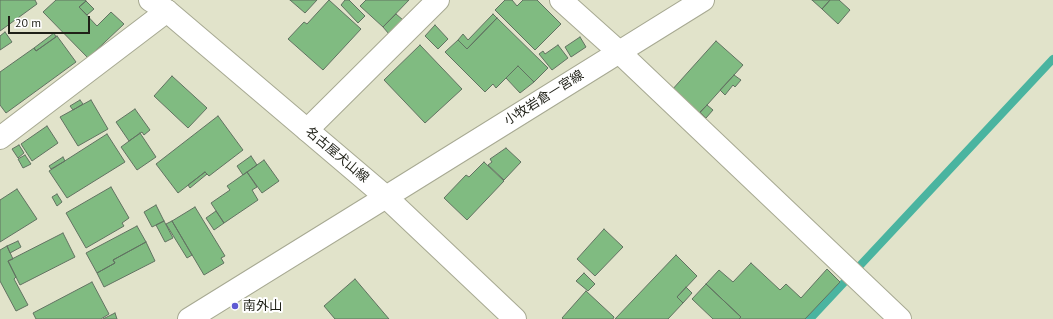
<!DOCTYPE html>
<html>
<head>
<meta charset="utf-8">
<style>
	body { margin:0 }
	#map { position:relative; width:1053px; height:319px; overflow:hidden; background:#e1e3ca; font-family:"PT Sans",sans-serif }
	canvas { display:block }
	.scale { position:absolute; left:8px; top:16px; width:82px; height:18px; box-sizing:border-box; border:2px solid #1f2017; border-top:0; padding-left:5px; font-size:12px; line-height:14px; white-space:nowrap; color:#1f2017; -webkit-text-stroke:3px #fff; paint-order:stroke }
</style>
</head>
<body>
<div id="map">
<canvas width="1053" height="319"></canvas>
<div class="scale">20 m</div>
</div>
<script>
const context = document.querySelector('canvas').getContext('2d');
context.lineJoin = 'round';
const shape = rows => new Path2D(rows.map(r => 'M' + r).join(''));
function strokePath(path, color, width, dash) { context.strokeStyle = color; context.lineWidth = width; context.lineCap = dash ? 'butt' : 'round'; context.setLineDash(dash || []); context.stroke(path); }
function paint(path, color) { context.fillStyle = color; context.fill(path, 'evenodd'); }
function drawText(font, color, halo, rows, align = 'center') {
  context.font = font + ' "PT Sans","Noto Sans JP",sans-serif'; context.lineWidth = 4; context.setLineDash([]); context.textBaseline = 'middle'; context.strokeStyle = halo; context.fillStyle = color; for (const [text, x, y, turn = 0] of rows) {
    context.save(); context.translate(x, y); context.rotate((+turn || 0) * Math.PI / 180); context.textAlign = isNaN(turn) ? turn : align; if (halo) context.strokeText(text, 0, 0); context.fillText(text, 0, 0); context.restore();
  }
}
strokePath(shape([
	[810,319,1053,59]
]), '#4ab4a0', 8);
const building = shape([
	[0,0,35,0,37,4,0,31,0,0],
	[56,0,85,0,86,1,79,7,97,26,111,12,124,24,88,58,43,12,56,0],
	[290,0,317,0,305,13,290,0],
	[329,0,361,29,323,70,288,39,304,22,307,24,329,0],
	[345,0,349,0,365,16,358,23,341,5,345,0],
	[366,0,409,0,383,27,360,6,366,0],
	[505,0,512,0,517,6,523,0,537,0,561,24,535,50,495,10,505,0],
	[812,0,830,0,822,9,812,0],
	[830,0,839,0,850,10,838,24,822,9,830,0],
	[86,1,94,9,87,15,79,7,86,1],
	[396,14,403,20,389,34,383,27,396,14],
	[493,14,497,18,467,49,458,40,463,34,468,40,493,14],
	[497,18,548,68,534,82,518,66,496,88,493,84,485,92,445,52,458,40,467,49,497,18],
	[435,25,448,39,438,49,425,36,435,25],
	[5,32,12,42,0,50,0,36,5,32],
	[54,33,56,37,36,51,34,48,54,33],
	[57,36,76,62,6,113,0,105,0,72,34,48,36,51,57,36],
	[580,37,586,47,571,57,565,47,580,37],
	[716,41,743,65,698,115,671,91,716,41],
	[420,45,462,89,425,123,384,80,420,45],
	[558,45,568,58,552,70,539,54,543,51,545,54,558,45],
	[518,66,534,82,520,93,506,78,518,66],
	[734,75,741,80,735,87,733,85,725,95,720,90,734,75],
	[172,76,207,108,188,128,154,96,172,76],
	[80,100,83,104,73,110,70,106,80,100],
	[91,100,108,129,78,146,60,117,91,100],
	[707,105,713,110,706,118,700,112,707,105],
	[135,109,150,130,144,135,142,132,129,141,116,122,135,109],
	[218,116,243,150,209,176,205,172,178,193,156,164,218,116],
	[47,126,58,143,32,161,21,144,47,126],
	[140,133,156,157,137,170,121,147,140,133],
	[107,134,125,162,67,198,49,171,107,134],
	[19,145,24,153,18,158,12,149,19,145],
	[506,148,521,162,504,180,488,165,492,162,490,159,506,148],
	[25,155,31,164,23,168,18,159,25,155],
	[251,156,257,165,243,175,237,166,251,156],
	[63,157,65,161,51,169,49,166,63,157],
	[264,160,279,181,262,193,247,172,264,160],
	[484,162,504,181,467,220,444,198,466,175,469,177,484,162],
	[205,172,207,174,190,188,188,185,205,172],
	[247,172,257,187,252,190,258,200,224,223,211,203,230,190,227,186,247,172],
	[111,187,129,218,122,223,124,226,86,248,66,213,111,187],
	[17,189,37,219,0,242,0,200,17,189],
	[57,194,62,202,57,206,52,197,57,194],
	[156,205,164,221,152,227,144,212,156,205],
	[195,207,225,256,221,258,224,263,204,275,172,221,195,207],
	[216,211,224,223,214,230,206,218,216,211],
	[164,221,173,238,165,242,156,225,164,221],
	[172,221,192,255,187,258,166,224,172,221],
	[137,226,146,242,113,260,115,263,97,273,86,253,137,226],
	[604,229,623,247,595,276,577,259,604,229],
	[63,233,75,257,20,285,8,261,63,233],
	[18,241,21,247,10,253,7,246,18,241],
	[146,242,155,261,104,287,97,273,115,263,113,260,146,242],
	[7,246,13,259,8,261,16,277,14,279,28,305,16,311,0,281,0,250,7,246],
	[676,255,697,276,677,297,683,303,668,319,615,319,676,255],
	[751,263,780,290,786,284,801,298,827,269,840,282,805,319,739,319,741,317,706,284,719,270,733,282,751,263],
	[584,273,595,284,588,291,576,281,584,273],
	[355,279,389,319,335,319,324,306,355,279],
	[92,282,109,314,101,319,36,319,33,313,92,282],
	[706,284,741,317,739,319,713,319,692,299,706,284],
	[686,287,692,293,683,303,677,297,686,287],
	[586,291,614,317,613,319,563,319,562,318,586,291],
	[115,313,117,319,103,319,115,313]
]);
paint(building, '#80bb81');
strokePath(building, '#617261', 1);
const minor = shape([
	[561,0,619,52,900,319],
	[307,130,438,0],
	[0,138,167,11],
	[189,319,386,197]
]);
const major = shape([
	[150,0,167,11,386,197,515,319],
	[386,197,703,0]
]);
strokePath(minor, '#a7a992', 24);
strokePath(major, '#a7a992', 24);
strokePath(minor, '#fff', 22);
strokePath(major, '#fff', 22);
for (const [x, y, r, color] of [
	[235,306,4,"#5f5bd3"]
]) { const dot = new Path2D(); dot.arc(x, y, r, 0, 2 * Math.PI); context.fillStyle = color; context.fill(dot); strokePath(dot, '#fff', 1.5); }
drawText('13px', '#1f2017', '#fff', [
	["小牧岩倉一宮線",544,98,-32],
	["名古屋犬山線",337,155,40]
]);
drawText('13px', '#1f2017', '#fff', [
	["南外山",243,306]
], 'left');
</script>
</body>
</html>
